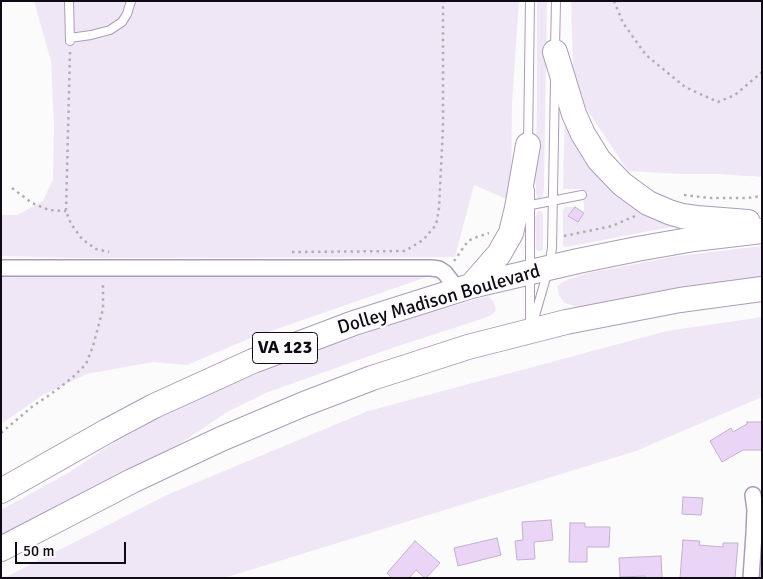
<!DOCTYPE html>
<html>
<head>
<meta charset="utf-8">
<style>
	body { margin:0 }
	#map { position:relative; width:763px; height:579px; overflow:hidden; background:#fbfbfb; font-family:Signika,sans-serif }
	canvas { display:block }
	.frame { position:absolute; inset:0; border:2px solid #100a14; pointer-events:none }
	.scale { position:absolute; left:15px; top:542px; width:111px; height:22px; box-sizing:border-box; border:2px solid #100a14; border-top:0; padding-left:6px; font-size:15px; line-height:18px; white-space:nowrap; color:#100a14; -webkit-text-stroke:4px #fbfbfb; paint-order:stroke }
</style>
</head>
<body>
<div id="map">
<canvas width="763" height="579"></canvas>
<div class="frame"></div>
<div class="scale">50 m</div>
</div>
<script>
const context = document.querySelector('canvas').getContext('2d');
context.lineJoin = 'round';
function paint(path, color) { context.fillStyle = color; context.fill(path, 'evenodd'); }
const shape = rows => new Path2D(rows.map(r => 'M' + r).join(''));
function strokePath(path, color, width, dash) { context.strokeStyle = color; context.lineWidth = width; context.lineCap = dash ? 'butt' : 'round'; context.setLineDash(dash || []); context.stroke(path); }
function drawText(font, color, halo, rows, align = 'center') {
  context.font = font + ' Signika,sans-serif'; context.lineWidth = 5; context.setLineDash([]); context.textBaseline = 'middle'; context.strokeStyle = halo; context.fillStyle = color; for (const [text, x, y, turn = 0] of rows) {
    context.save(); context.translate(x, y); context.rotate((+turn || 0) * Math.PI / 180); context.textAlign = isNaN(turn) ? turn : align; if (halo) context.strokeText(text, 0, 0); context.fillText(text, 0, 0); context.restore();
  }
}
paint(shape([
	[34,1,519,1,512,103,511,201,474,185,455,257,83,258,1,256,1,215,17,215,43,201,53,179,54,125,51,61],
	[537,1,547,1,544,188,543,196,540,198,537,198,536,194,535,178,537,104],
	[571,1,762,1,762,177,718,174,685,174,628,171,582,102,573,67],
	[565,108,575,136,681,225,567,247,563,246,563,211,565,207,575,207,569,216,578,222,584,213,584,205,582,189,563,189],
	[538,211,541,211,543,214,543,246,542,251,539,251,536,249,535,217],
	[762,246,762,282,607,307,578,307,564,303,559,295,557,286,566,280,588,273,678,256],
	[1,271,438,273,251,338,187,365,153,362,87,374,43,395,1,424],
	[488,296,493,301,496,309,493,314,485,318,398,346,268,392,229,411,147,465,1,540,1,510,68,473,107,447,155,420,228,386,313,351,422,315],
	[762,317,762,397,636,451,224,578,4,578,169,494,368,411,667,331]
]), '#f0e7f6');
const building = shape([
	[575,207,584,213,578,222,568,216,575,207],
	[747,422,762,422,762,450,743,450,722,462,710,441,731,428,733,432,747,424,747,422],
	[683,497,703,498,701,515,682,514,683,497],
	[551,520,553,540,534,542,535,559,517,560,515,541,523,540,522,522,551,520],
	[570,523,585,523,585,527,610,527,609,547,587,547,587,562,569,562,570,523],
	[497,538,501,555,458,566,454,548,497,538],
	[683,540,700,541,699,545,723,547,723,543,738,543,735,578,680,578,683,540],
	[415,541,440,563,426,578,425,578,416,570,409,578,392,578,387,573,415,541],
	[758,547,762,547,762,578,756,578,758,547],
	[661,556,662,578,645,578,645,576,620,577,619,558,661,556]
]);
paint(building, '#ead5f7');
strokePath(building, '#c2b0ce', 1);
const service = shape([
	[69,1,70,41],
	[70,38,91,35,110,30,122,22,127,14,131,1],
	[555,49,556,1],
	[528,144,530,1],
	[530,190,530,321],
	[531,205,582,195],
	[532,326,549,267,552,248,555,81]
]);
const minor = shape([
	[1,268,431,268,439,269,445,273,458,290],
	[751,578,754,534,755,510,753,495]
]);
const primary = shape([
	[555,52,574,114,583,134,599,160,622,184,648,203,669,212,682,216,697,218,748,222],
	[471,286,499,254,511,233,517,208,528,145],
	[1,491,107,431,154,406,253,361,354,323,471,286,578,261,637,249,694,239,762,231],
	[1,549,132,481,221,439,304,404,372,378,468,347,566,322,680,300,762,289]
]);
strokePath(service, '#ad9bb9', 10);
strokePath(minor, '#ad9bb9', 18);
strokePath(primary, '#ad9bb9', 26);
strokePath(shape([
	[614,1,623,23,646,55,685,87,718,102,735,95,762,72],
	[70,52,66,211,71,224,82,239,96,249,109,252],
	[12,188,32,203,49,210,66,211],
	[684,195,710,198,748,198,762,196],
	[564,236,612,226,635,216],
	[292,252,405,251,423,240,436,225,439,208,443,127,443,1],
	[454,261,468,241,474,238,489,233],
	[1,433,33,406,51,394,72,378,86,364,93,346,103,309,103,283]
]), '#b0aeb1', 2.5, [2.5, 4]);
strokePath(service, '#fff', 8);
strokePath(minor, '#fff', 15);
strokePath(primary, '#fff', 24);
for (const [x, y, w] of [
	[285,348,65]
]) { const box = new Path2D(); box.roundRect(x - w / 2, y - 15.5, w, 31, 4); context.fillStyle = '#fbfbfb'; context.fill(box); strokePath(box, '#100a14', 1); }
drawText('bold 18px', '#100a14', null, [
	["VA 123",285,348]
]);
drawText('19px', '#100a14', '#fbfbfb', [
	["Dolley Madison Boulevard",439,300,-16]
]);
</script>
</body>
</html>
